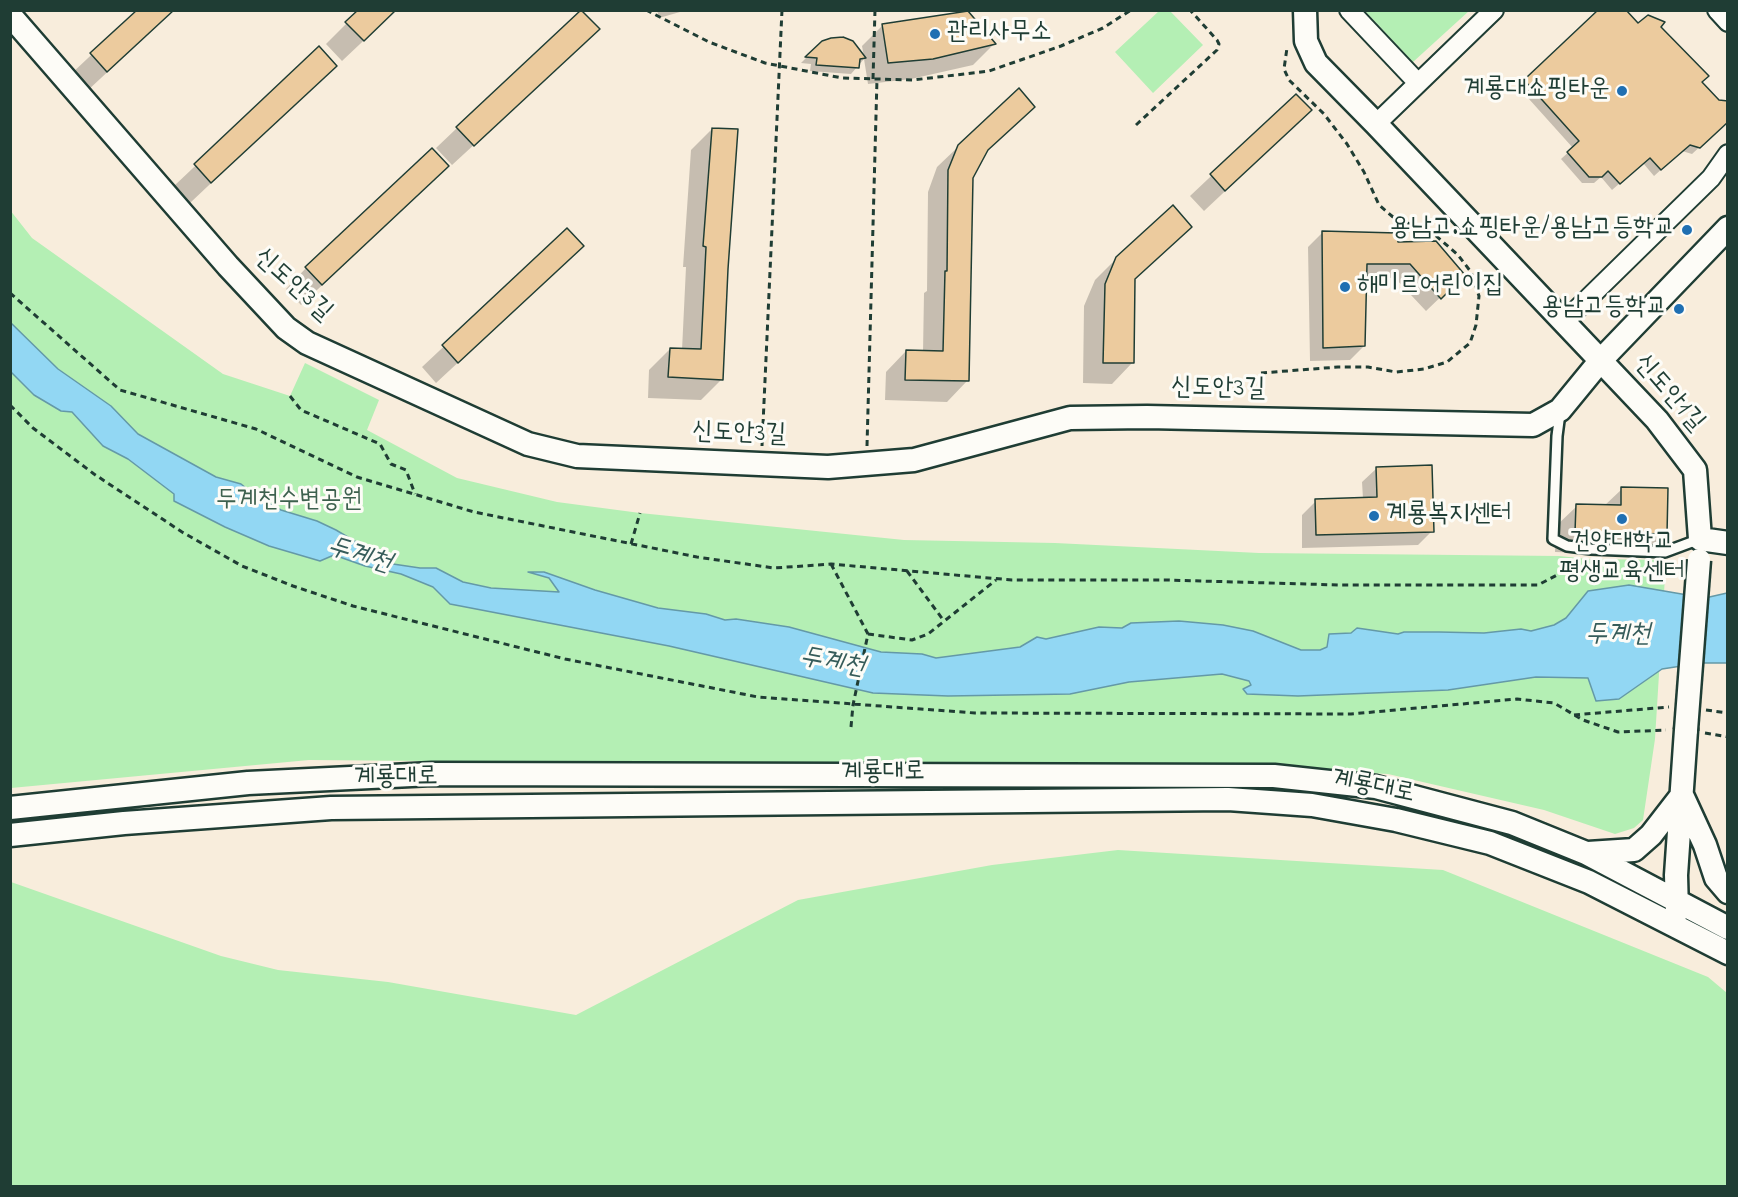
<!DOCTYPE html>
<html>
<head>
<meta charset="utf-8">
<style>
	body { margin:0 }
	#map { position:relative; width:1738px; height:1197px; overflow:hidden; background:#f8eddc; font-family:"Indie Flower",sans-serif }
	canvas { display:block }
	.frame { position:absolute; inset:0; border:12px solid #1f3d34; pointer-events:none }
</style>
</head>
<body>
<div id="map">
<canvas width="1738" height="1197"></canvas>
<div class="frame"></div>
</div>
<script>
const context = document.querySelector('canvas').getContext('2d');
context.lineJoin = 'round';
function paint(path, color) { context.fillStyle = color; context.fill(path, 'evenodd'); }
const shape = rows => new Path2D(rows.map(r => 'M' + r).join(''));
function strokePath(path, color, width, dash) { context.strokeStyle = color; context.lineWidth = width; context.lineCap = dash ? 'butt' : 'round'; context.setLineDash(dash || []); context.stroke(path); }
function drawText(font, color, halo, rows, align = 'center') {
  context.font = font + ' "Indie Flower","Poor Story",sans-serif'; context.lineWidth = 6; context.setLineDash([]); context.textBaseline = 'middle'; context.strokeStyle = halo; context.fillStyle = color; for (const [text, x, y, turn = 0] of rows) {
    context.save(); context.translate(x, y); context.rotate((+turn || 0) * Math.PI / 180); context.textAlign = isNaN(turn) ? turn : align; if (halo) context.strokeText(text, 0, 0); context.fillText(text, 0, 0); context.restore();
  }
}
paint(shape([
	[1159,11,1170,11,1203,45,1153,93,1115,52],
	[1365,11,1469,11,1413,62],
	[10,210,32,238,223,374,290,396,305,363,379,400,367,430,457,478,557,502,640,513,904,540,1055,543,1259,553,1559,556,1589,559,1666,560,1655,739,1643,820,1634,828,1615,834,1544,810,1388,774,1258,768,309,760,11,788],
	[1118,850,1443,870,1708,977,1727,993,1727,1186,11,1186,11,882,221,956,278,970,388,982,576,1015,798,900,992,865]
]), '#b4efb4');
const water = shape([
	[10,322,58,369,111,406,138,434,216,477,241,484,256,496,281,510,317,521,336,530,393,564,420,568,436,568,463,582,491,588,559,592,549,578,528,572,544,572,595,590,658,608,706,614,725,620,736,619,789,627,881,652,922,654,936,658,1020,647,1037,637,1046,639,1099,627,1122,628,1131,623,1179,621,1223,625,1253,631,1301,650,1320,650,1327,647,1329,634,1351,633,1357,628,1398,634,1404,632,1439,632,1484,633,1521,629,1531,631,1554,625,1566,618,1588,591,1629,585,1705,598,1727,593,1727,663,1701,663,1662,669,1619,699,1596,701,1588,678,1536,677,1448,690,1298,696,1247,694,1243,689,1251,685,1249,681,1222,674,1129,682,1070,694,948,696,873,693,669,646,450,604,433,587,401,574,365,566,334,555,320,561,269,546,225,527,174,501,174,494,128,459,103,446,72,412,61,411,34,395,11,372,10,322]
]);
paint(water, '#92d7f3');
strokePath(water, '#6499a7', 1.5);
paint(shape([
	[139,10,174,10,86,92,70,75],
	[360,10,396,10,342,61,326,44],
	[657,10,687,10,659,18],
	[883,25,994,44,973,65,911,79,868,84,864,59,851,74,810,71,811,64,801,63,822,42,864,57,862,46],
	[1638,26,1658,27,1728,121,1692,154,1682,151,1654,176,1643,163,1612,190,1601,177,1594,183,1582,183,1561,159,1573,148,1520,89,1521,85,1528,78],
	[319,49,314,86,190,203,174,186],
	[577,50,452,165,436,148,457,128],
	[1296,96,1289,131,1204,211,1190,196],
	[712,129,736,131,722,379,701,400,648,398,649,370,670,349,682,350,686,267,683,267,691,150],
	[959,146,985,153,971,178,967,381,947,402,885,400,886,372,906,351,923,352,924,293,927,291,928,192,937,167],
	[427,187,301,305,286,289,306,268],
	[1190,227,1134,280,1132,363,1112,384,1083,383,1084,306,1095,280,1117,258],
	[567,231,561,267,436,383,422,367],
	[1322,233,1396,243,1449,289,1426,311,1395,278,1365,277,1364,346,1350,360,1310,361,1308,247],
	[1377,468,1432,531,1418,545,1302,548,1302,515,1316,501,1363,499,1362,482],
	[1622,489,1666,534,1645,555,1555,552,1556,526,1577,506,1604,506]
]), '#0003');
const building = shape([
	[137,10,174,10,107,72,90,53,137,10],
	[358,10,396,10,364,41,345,22,358,10],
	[581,10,600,29,474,146,456,127,581,10],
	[1598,10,1626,10,1638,23,1648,15,1665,22,1661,27,1709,76,1702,82,1719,100,1728,101,1728,122,1700,148,1690,145,1661,170,1650,158,1620,184,1608,171,1602,177,1589,177,1567,152,1579,141,1526,82,1527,77,1598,10],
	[968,11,996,44,933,59,888,63,882,24,968,11],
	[843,37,853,41,866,58,860,59,859,68,816,65,817,58,805,57,822,41,831,38,843,37],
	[319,46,337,66,211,183,194,164,319,46],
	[1019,88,1035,107,988,150,973,178,969,381,905,380,906,350,943,351,945,271,947,271,948,170,958,145,1019,88],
	[1296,94,1312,110,1225,191,1210,174,1296,94],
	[712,128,738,129,728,269,723,380,668,377,670,348,701,349,706,247,703,246,712,128],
	[432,148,449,166,322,285,305,267,432,148],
	[1173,205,1192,227,1135,279,1134,363,1103,363,1105,284,1116,257,1173,205],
	[567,228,584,246,458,363,442,345,567,228],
	[1322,231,1397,233,1398,242,1436,241,1465,275,1441,299,1410,264,1367,264,1365,346,1323,348,1322,231],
	[1432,465,1434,532,1316,535,1315,499,1377,497,1376,467,1432,465],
	[1621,487,1668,488,1667,534,1575,532,1576,504,1621,505,1621,487]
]);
paint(building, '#eccb9e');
strokePath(building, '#1f3d34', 1.5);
const service = shape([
	[1560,413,1557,436,1553,539,1567,546,1591,549,1665,552,1700,539]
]);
const minor = shape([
	[1349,10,1418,83],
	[1717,10,1728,22],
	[1376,124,1494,10],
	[1565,321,1711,178,1728,154]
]);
const tertiary = shape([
	[1305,10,1306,41,1316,63,1376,124,1657,420,1695,470,1700,539,1728,543],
	[10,15,228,266,286,328,307,343,528,444,577,456,828,467,914,460,1070,418,1147,417,1533,425,1560,410,1601,360,1728,228],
	[10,808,248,783,432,774,1274,776,1376,787,1512,823,1586,853,1728,928],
	[10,835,124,823,331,808,1228,799,1312,805,1396,820,1490,843,1589,882,1728,953],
	[1588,853,1634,850,1651,835,1682,795,1705,845,1716,878,1728,892],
	[1677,912,1676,875,1686,730]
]);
strokePath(service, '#1f3d34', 14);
strokePath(minor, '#1f3d34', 22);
strokePath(tertiary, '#1f3d34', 27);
strokePath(shape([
	[646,10,709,42,765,63,842,78,913,80,989,71,1061,46,1103,28,1131,10],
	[873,79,875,10],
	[1136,125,1217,50,1219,44,1217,40,1190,10],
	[10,293,120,390,256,429,357,477,474,512,697,557,774,568,831,564,1012,580,1166,580,1340,585,1538,585,1559,574,1578,559],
	[1261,373,1338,367,1368,367,1396,372,1424,369,1447,362,1470,343,1476,325,1479,296,1471,272,1458,255,1434,234,1393,217,1379,205,1364,172,1347,144,1324,114,1289,80,1284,69,1287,48],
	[290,396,301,410,380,444,391,464,406,470,415,494],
	[10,405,33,428,94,474,182,532,242,566,293,586,353,606,565,659,758,697,975,713,1351,714,1517,699,1554,703,1583,720,1618,732,1666,730],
	[762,446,782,10],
	[867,446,877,79],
	[631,544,640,513],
	[831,564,868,634,853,705,851,727],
	[907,571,944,621],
	[868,634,912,640,928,634,996,580],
	[1706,710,1728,713],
	[1574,715,1669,707],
	[1705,733,1728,737]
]), '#1f3d34', 3, [6, 4.5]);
strokePath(service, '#fdfcf7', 9);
strokePath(minor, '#fdfcf7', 18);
strokePath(tertiary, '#fdfcf7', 22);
const tertiaryBridge = shape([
	[1686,730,1699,560]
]);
strokePath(tertiaryBridge, '#1f3d34', 27, []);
strokePath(tertiaryBridge, '#fdfcf7', 22);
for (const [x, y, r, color] of [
	[935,34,6,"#1f6fb2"],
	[1622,91,6,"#1f6fb2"],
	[1687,230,6,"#1f6fb2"],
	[1345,287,6,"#1f6fb2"],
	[1679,309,6,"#1f6fb2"],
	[1374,516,6,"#1f6fb2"],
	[1622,519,6,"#1f6fb2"]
]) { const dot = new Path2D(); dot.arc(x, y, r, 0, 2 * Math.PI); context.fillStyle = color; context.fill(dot); strokePath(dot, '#fdfcf7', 2); }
drawText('26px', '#1f3d34', '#fdfcf7', [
	["관리사무소",947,34],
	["계룡대쇼핑타운",1610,91,"right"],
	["용남고.쇼핑타운/용남고등학교",1675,230,"right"],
	["해미르어린이집",1357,287],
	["용남고등학교",1667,309,"right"],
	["계룡복지센터",1386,516],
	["건양대학교",1622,544,"center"],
	["평생교육센터",1622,574,"center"]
], 'left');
drawText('26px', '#1f3d34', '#fdfcf7', [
	["신도안3길",292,286,42],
	["신도안3길",1218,390,1],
	["신도안1길",1668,394,49],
	["신도안3길",739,435,2],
	["계룡대로",883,774,-1],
	["계룡대로",396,779,-1],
	["계룡대로",1373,788,11]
]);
drawText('26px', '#3d614e', '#fdfcf7', [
	["두계천수변공원",289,502]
]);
drawText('italic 27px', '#365c5a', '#fdfcf7', [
	["두계천",359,557,17],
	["두계천",1618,637],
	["두계천",832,664,10]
]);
</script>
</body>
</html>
